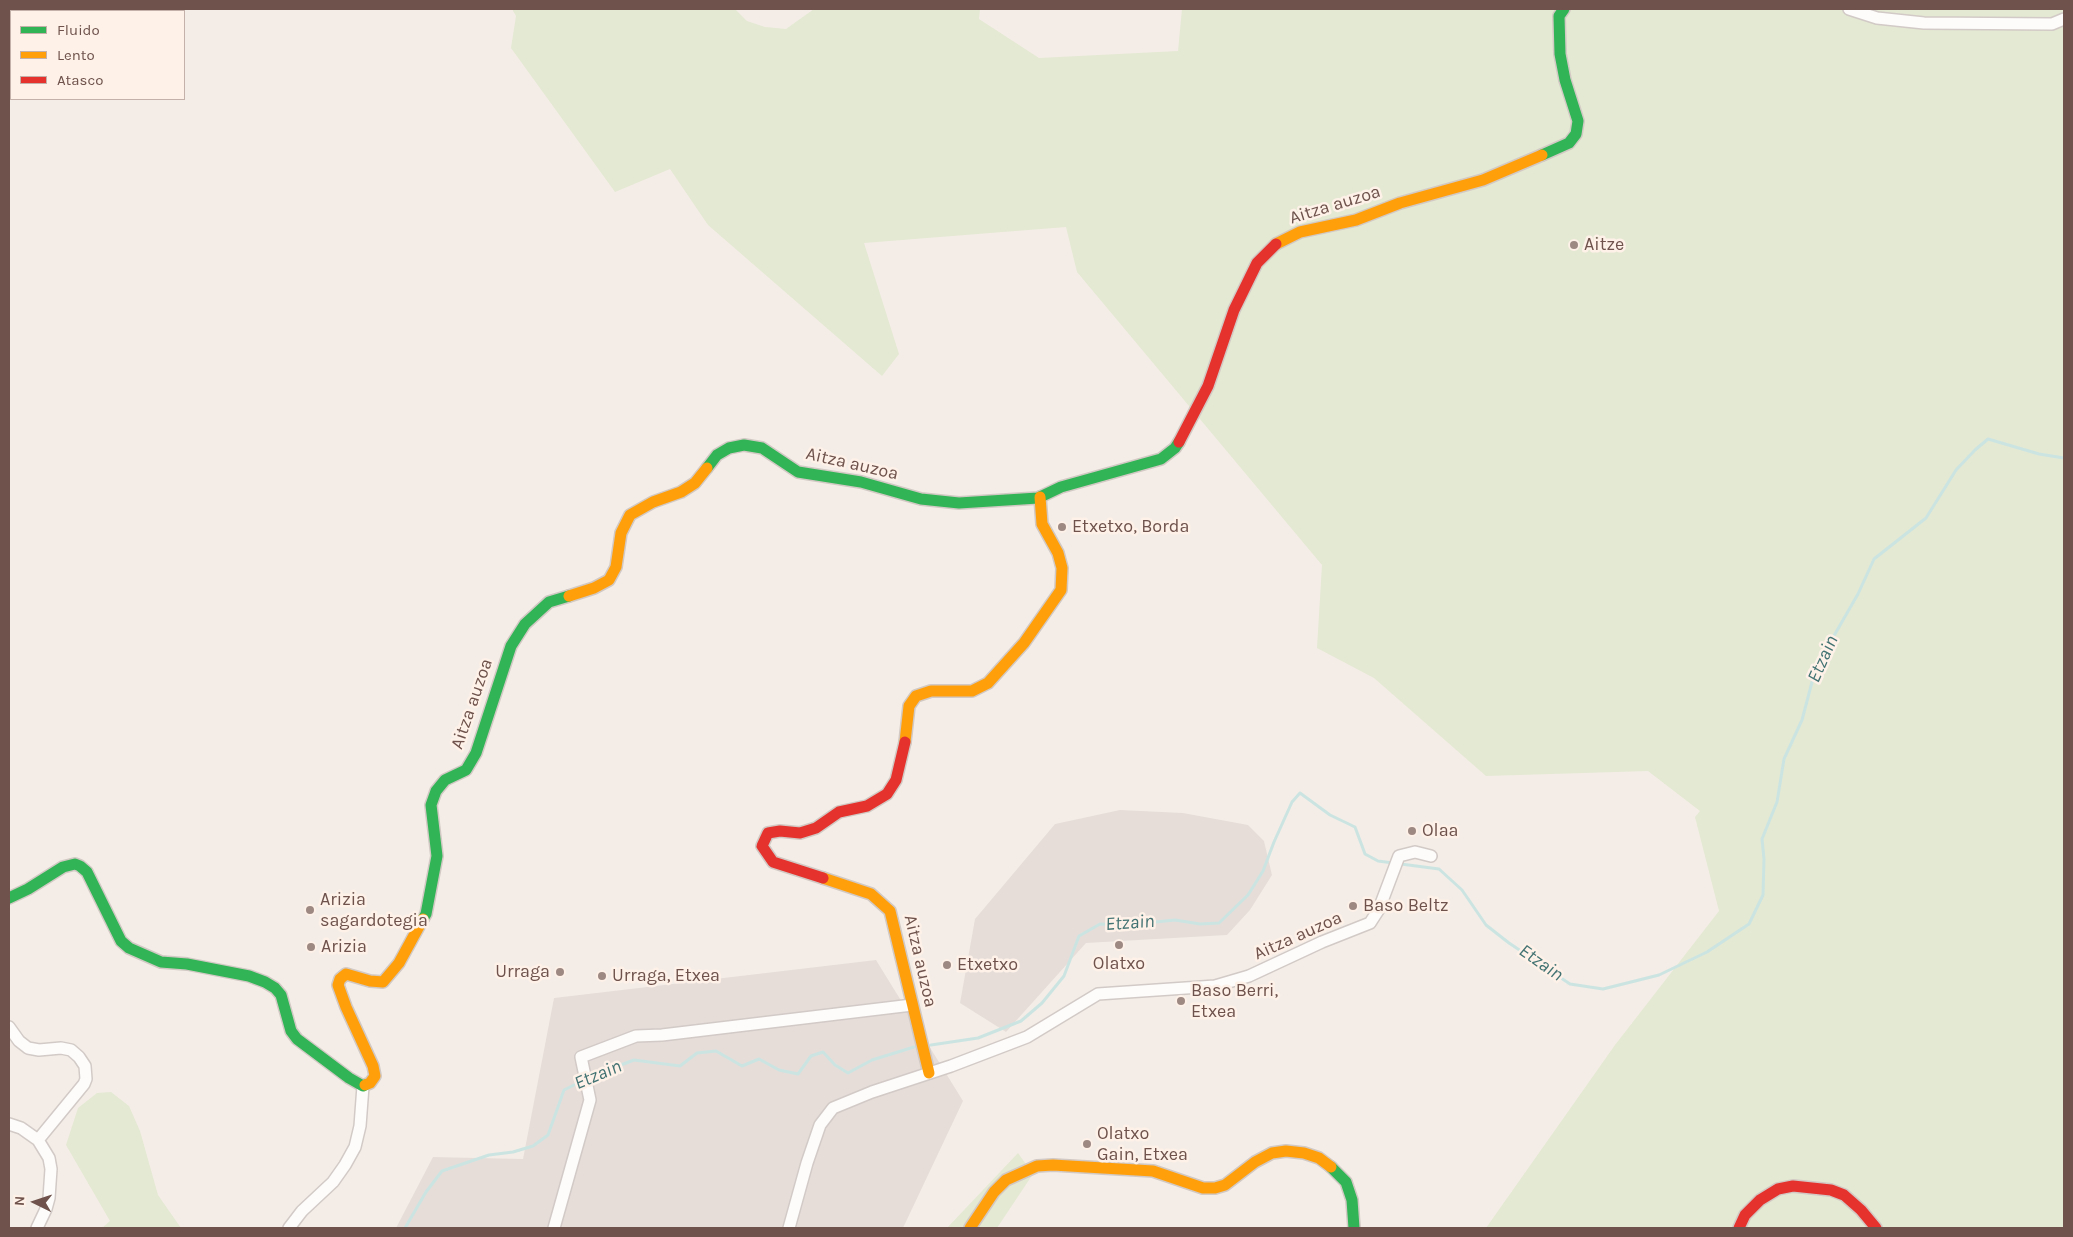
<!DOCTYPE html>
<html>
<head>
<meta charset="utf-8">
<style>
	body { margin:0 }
	#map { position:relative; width:2073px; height:1237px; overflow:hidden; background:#f4ede7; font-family:Karla,sans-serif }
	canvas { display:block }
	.frame { position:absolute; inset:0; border:10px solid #6e524b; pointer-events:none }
	.legend { position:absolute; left:10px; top:10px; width:175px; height:90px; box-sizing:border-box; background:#fdf1e8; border:1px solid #c4b1a9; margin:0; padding:6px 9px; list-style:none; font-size:15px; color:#6e524b }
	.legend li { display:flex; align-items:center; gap:10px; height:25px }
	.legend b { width:25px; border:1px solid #c4b1a9 }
	.north { position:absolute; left:10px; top:1177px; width:50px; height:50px; -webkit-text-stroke:4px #fdf1e8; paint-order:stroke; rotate:274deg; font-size:14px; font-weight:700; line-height:20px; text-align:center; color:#6e524b }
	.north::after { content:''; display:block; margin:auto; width:18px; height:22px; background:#6e524b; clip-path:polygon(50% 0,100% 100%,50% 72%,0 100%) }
</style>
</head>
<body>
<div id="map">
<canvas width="2073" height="1237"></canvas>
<div class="frame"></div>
<ul class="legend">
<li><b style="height:6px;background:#30b455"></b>Fluido</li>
<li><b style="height:6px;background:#ff9f0a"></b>Lento</li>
<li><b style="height:6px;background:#e5322d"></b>Atasco</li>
</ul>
<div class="north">N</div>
</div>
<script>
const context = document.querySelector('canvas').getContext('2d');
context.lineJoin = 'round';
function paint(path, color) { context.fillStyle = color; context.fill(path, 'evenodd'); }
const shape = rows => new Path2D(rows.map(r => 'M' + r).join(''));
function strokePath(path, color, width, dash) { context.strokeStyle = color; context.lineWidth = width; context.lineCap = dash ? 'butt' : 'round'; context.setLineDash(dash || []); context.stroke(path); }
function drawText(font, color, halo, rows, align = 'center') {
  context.font = font + ' Karla,sans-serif'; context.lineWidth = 5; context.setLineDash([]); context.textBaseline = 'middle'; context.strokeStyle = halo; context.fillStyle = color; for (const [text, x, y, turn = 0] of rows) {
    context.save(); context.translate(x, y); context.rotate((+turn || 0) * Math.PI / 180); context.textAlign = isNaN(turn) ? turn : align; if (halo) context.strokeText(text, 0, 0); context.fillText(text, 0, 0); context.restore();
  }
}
paint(shape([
	[1120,810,1183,813,1248,825,1264,841,1272,875,1250,910,1227,935,1086,943,1006,1032,960,1003,975,919,1055,824],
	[876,960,963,1101,903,1228,396,1228,433,1157,523,1159,554,998]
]), '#e6ddd9');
paint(shape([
	[512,9,735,9,747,21,765,27,786,29,814,9,980,9,979,19,1039,58,1178,51,1182,9,2064,9,2064,1228,1486,1228,1615,1045,1719,911,1695,817,1700,811,1648,771,1486,776,1374,678,1317,648,1322,565,1077,272,1066,227,864,243,899,354,882,376,708,225,670,169,615,192,511,48,516,16],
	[111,1092,129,1106,140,1131,158,1195,181,1228,102,1228,110,1221,66,1145,78,1108,97,1093],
	[1018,1153,1033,1174,997,1228,947,1228]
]), '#e4e9d3');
strokePath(shape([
	[931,1045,978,1038,1021,1021,1042,1003,1064,976,1079,936,1100,924,1126,925,1175,920,1200,924,1219,923,1248,895,1263,871,1274,842,1292,802,1300,793,1330,815,1355,827,1365,854,1378,861,1439,869,1462,890,1486,925,1509,943,1570,984,1603,989,1659,975,1707,952,1749,924,1763,895,1764,859,1762,839,1777,802,1784,759,1802,720,1816,667,1858,594,1874,559,1926,518,1956,470,1975,450,1988,439,2039,454,2064,458],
	[589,1077,634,1060,680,1066,697,1053,716,1051,742,1066,759,1059,779,1070,798,1074,811,1056,823,1052,835,1065,848,1073,872,1060,914,1047],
	[405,1228,426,1192,442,1171,489,1155,513,1152,533,1146,548,1135,564,1090,584,1080]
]), '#cbe4e2', 3);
const street = shape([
	[1849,9,1877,18,1924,23,2052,24,2064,19],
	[9,1027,19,1041,28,1048,39,1050,61,1048,71,1050,79,1057,85,1066,86,1079,84,1084,38,1140],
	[9,1124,21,1128,38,1140,49,1158,51,1169,49,1198,46,1209,37,1228],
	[289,1228,302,1211,333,1182,345,1165,355,1147,360,1126,363,1086],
	[554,1228,590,1100,581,1057,636,1036,662,1035,912,1005],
	[789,1228,807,1163,820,1125,833,1108,872,1092,951,1066,1027,1037,1098,994,1215,986,1249,976,1322,942,1370,923,1379,909,1399,856,1415,852,1431,856]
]);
const fast = shape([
	[1542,155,1569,143,1576,134,1578,121,1565,80,1560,54,1559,16,1564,9],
	[707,468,717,455,729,448,744,445,762,448,798,472,861,482,921,499,959,503,1038,498,1061,487,1161,459,1175,448,1179,442],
	[9,898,28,889,63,867,75,864,80,866,87,872,121,941,129,948,161,962,187,964,249,976,265,982,275,988,281,995,291,1031,297,1039,349,1078,363,1086,365,1085],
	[423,919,426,914,437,856,431,805,436,791,445,780,466,770,476,753,511,646,525,624,549,602,569,596],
	[1331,1167,1346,1182,1352,1200,1354,1228]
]);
const slow = shape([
	[1276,244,1300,232,1356,220,1400,203,1483,180,1542,155],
	[569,596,594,588,609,580,616,567,621,533,630,515,653,502,681,492,695,483,707,468],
	[905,742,909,706,916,696,931,691,972,691,988,683,1024,643,1061,590,1062,568,1058,553,1042,524,1040,497],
	[823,878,871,894,890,911,929,1073],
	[365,1085,370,1083,375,1076,373,1066,346,1007,338,985,340,979,346,974,370,981,383,982,399,963,423,919],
	[970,1228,994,1192,1006,1180,1037,1166,1053,1165,1153,1171,1203,1188,1215,1188,1225,1185,1255,1162,1272,1153,1286,1151,1304,1153,1319,1158,1331,1167]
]);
const jam = shape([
	[1179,442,1208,386,1234,310,1257,263,1276,244],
	[823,878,773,862,762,846,768,833,780,831,800,833,816,828,839,812,867,806,887,794,896,780,905,742],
	[1739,1228,1745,1215,1760,1200,1778,1189,1793,1186,1831,1190,1844,1195,1861,1210,1876,1228]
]);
strokePath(street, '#d2cac6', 14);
strokePath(fast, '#d2c9c4', 14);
strokePath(slow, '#d2c9c4', 14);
strokePath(jam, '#d2c9c4', 14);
strokePath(street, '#fdfcfb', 11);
strokePath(fast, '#30b455', 11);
strokePath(slow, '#ff9f0a', 11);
strokePath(jam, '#e5322d', 11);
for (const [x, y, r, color] of [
	[1574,245,5,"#9d8882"],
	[1062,527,5,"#9d8882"],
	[1412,831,5,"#9d8882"],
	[1353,906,5,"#9d8882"],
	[310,910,5,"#9d8882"],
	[1119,945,5,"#9d8882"],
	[311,947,5,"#9d8882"],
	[947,965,5,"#9d8882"],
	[560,972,5,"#9d8882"],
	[602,976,5,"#9d8882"],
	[1181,1001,5,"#9d8882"],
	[1087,1144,5,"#9d8882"]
]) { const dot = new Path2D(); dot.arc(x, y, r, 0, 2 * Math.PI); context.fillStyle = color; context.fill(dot); strokePath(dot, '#fdf1e8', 2); }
drawText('18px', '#6e524b', '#fdf1e8', [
	["Aitza auzoa",1335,205,-17],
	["Aitza auzoa",852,464,13],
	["Aitza auzoa",472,704,-71],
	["Aitza auzoa",1298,936,-24],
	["Aitza auzoa",920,961,77]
]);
drawText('18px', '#6e524b', '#fdf1e8', [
	["Aitze",1584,245],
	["Etxetxo, Borda",1072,527],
	["Olaa",1422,831],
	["Arizia",320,900],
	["sagardotegia",320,921],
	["Baso Beltz",1363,906],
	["Arizia",321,947],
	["Olatxo",1119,964,"center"],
	["Etxetxo",957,965],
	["Urraga",550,972,"right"],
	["Urraga, Etxea",612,976],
	["Baso Berri,",1191,991],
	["Etxea",1191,1012],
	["Olatxo",1097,1134],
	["Gain, Etxea",1097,1155]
], 'left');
drawText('italic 19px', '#427272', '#fdf1e8', [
	["Etzain",1823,659,-66],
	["Etzain",1130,923,-4],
	["Etzain",1541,963,35],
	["Etzain",598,1075,-23]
]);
</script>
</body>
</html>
